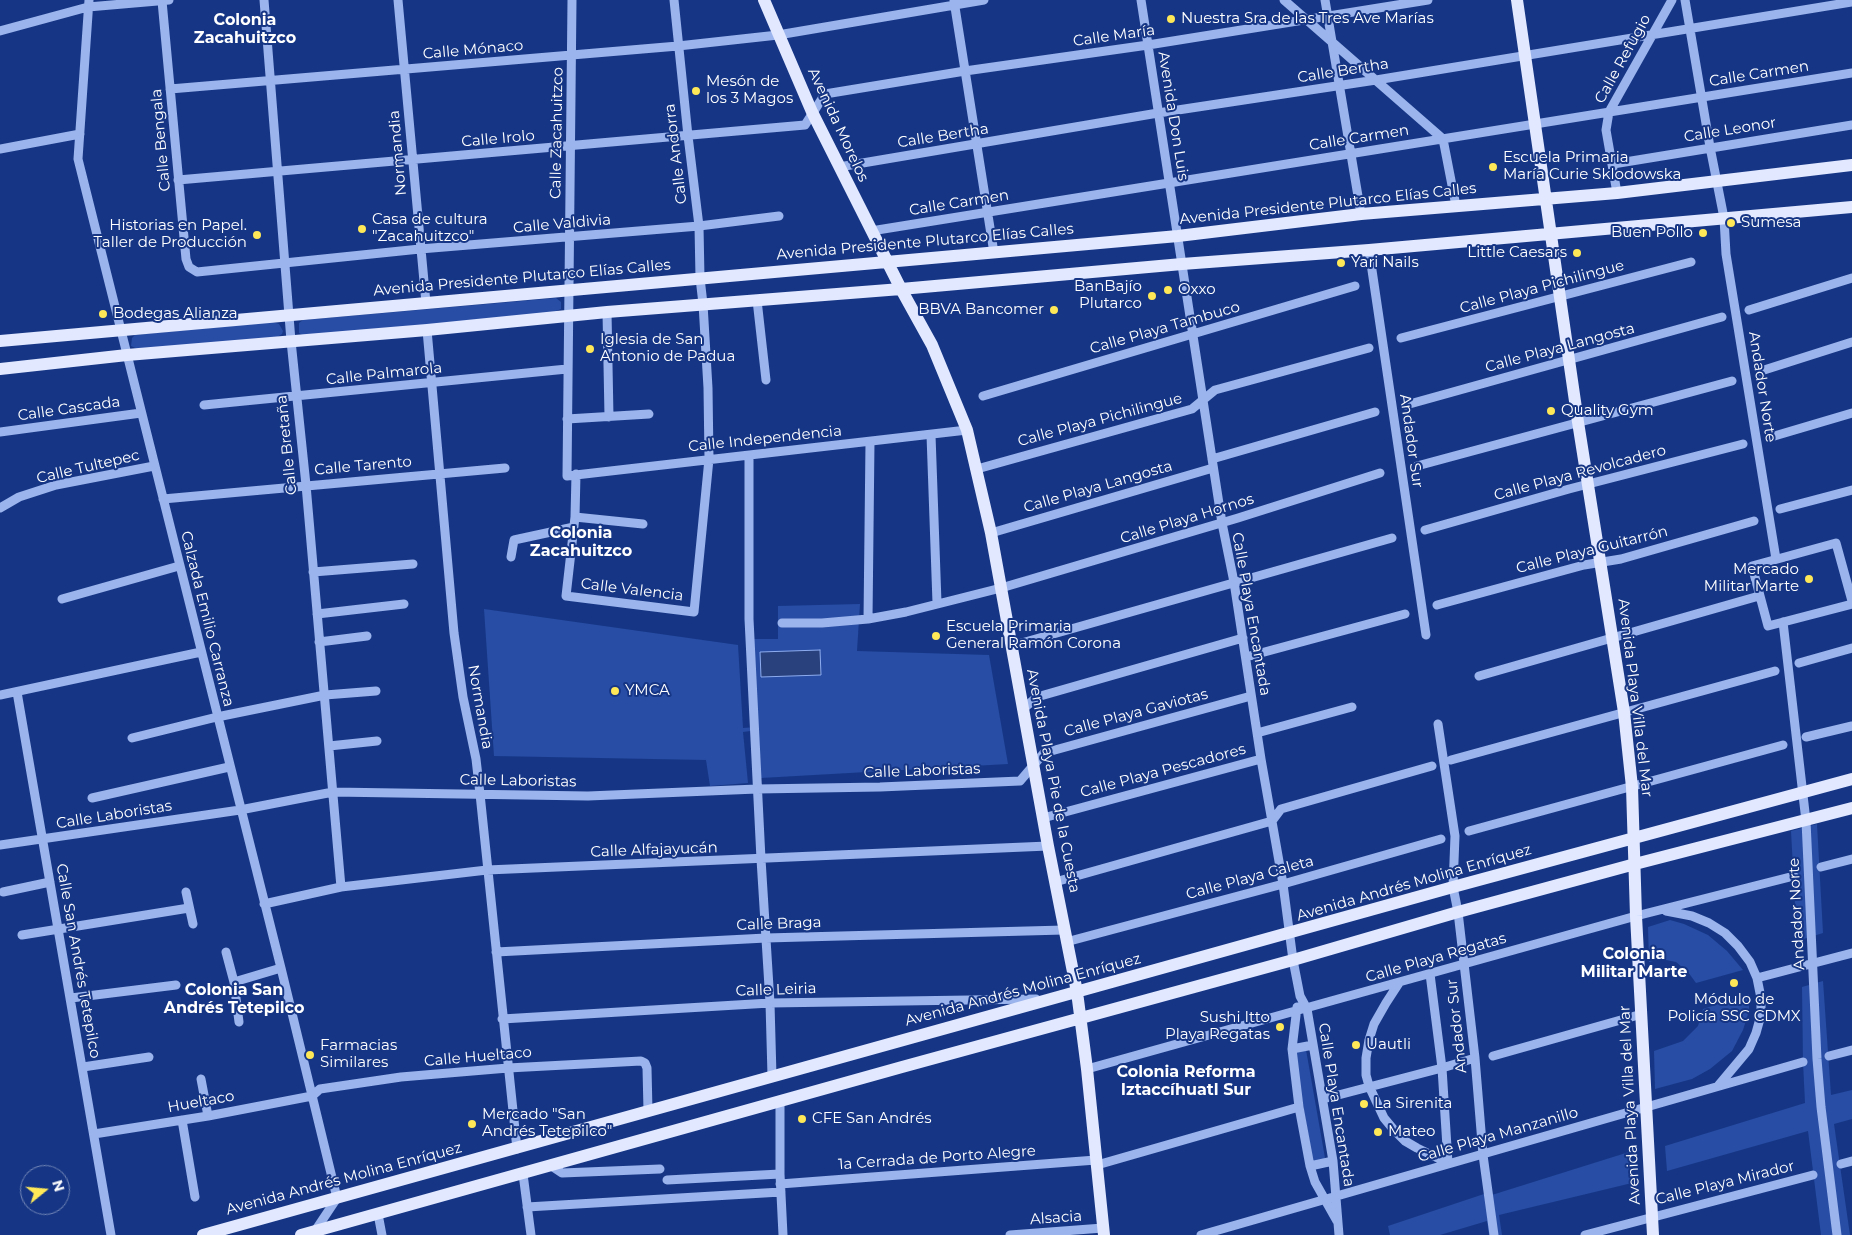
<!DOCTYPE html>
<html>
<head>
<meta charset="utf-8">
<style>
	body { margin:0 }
	#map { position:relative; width:1852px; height:1235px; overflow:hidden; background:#163685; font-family:Montserrat,sans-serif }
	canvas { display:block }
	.north { position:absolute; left:20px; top:1165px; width:50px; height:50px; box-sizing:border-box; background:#163685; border:1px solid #7386b6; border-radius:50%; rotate:73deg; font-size:14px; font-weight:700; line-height:20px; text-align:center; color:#fff }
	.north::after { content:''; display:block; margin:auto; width:18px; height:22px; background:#ffe857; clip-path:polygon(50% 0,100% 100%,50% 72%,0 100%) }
</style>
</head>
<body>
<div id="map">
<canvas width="1852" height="1235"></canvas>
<div class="north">N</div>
</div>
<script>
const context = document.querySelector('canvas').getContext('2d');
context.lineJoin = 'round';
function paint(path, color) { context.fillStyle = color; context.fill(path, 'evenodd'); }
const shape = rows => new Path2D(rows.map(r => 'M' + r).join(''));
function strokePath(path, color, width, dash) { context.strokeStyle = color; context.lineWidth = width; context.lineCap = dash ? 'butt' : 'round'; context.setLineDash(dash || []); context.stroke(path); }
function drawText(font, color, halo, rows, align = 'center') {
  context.font = font + ' Montserrat,sans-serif'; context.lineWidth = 4; context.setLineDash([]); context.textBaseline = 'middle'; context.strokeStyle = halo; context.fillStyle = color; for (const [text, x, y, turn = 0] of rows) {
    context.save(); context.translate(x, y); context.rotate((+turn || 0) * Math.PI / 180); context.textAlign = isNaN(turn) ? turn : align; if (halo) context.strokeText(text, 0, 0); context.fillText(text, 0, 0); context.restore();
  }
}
paint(shape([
	[556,298,561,302,561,309,551,313,304,336,299,333,299,323,303,320],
	[272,322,279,324,283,331,282,334,276,338,140,350,131,346,132,338,135,335],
	[860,604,857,651,989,655,1008,764,761,778,758,730,743,732,748,783,710,786,706,760,494,756,484,609,738,645,743,728,756,727,752,639,778,639,778,606],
	[1817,824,1823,933,1797,941,1791,831],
	[1670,920,1684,924,1708,935,1727,951,1743,970,1696,983,1688,972,1676,962,1661,959,1649,962,1648,927],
	[1823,981,1831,1095,1852,1090,1852,1119,1834,1124,1850,1235,1821,1235,1808,1131,1667,1171,1665,1146,1805,1103,1803,1062,1802,987],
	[1749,994,1749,1011,1743,1030,1732,1051,1710,1069,1692,1079,1655,1089,1654,1051,1683,1041,1698,1026,1703,1009],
	[1305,1044,1325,1158,1319,1162,1313,1162,1294,1053],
	[1629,1152,1632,1183,1499,1215,1502,1235,1489,1235,1487,1221,1440,1235,1390,1235,1388,1226,1484,1194,1486,1196,1495,1194]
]), '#284da4');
const water = shape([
	[820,650,821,675,761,677,760,652,820,650]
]);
paint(water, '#29417c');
strokePath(water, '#8dacf0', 1);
strokePath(shape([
	[89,0,78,159,281,968,337,1198,315,1231,316,1234],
	[264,0,291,341,306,485,341,887],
	[398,0,426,303],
	[572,0,567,476,967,430],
	[1141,0,1222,523,1234,582,1261,759,1283,884,1293,960,1300,996,1307,1009,1333,1161,1339,1235],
	[1284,0,1443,139,1456,206],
	[1325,0,1361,214],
	[1685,0,1710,147,1724,218,1726,254,1776,559],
	[162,1,186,259,189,267,197,272,420,249,699,226,779,216],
	[954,1,994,253],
	[0,31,88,7,169,0],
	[170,89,678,46,778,35,984,0],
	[0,149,80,134],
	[1613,164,1852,125],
	[839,167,1158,113,1376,80,1852,2],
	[178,180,805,125,825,94,965,71,1148,45,1428,0],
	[1617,193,1606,130,1609,112,1672,0],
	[871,231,1852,73],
	[1369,250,1426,635],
	[757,300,766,380],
	[1749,310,1852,278],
	[607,312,609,417],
	[427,330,454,633,463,697,476,759,480,794,517,1149],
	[1401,338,1691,262],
	[1761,371,1852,342],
	[983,396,1355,286],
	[204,405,567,369],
	[1406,405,1722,317],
	[567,419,649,414],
	[0,432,141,413],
	[931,435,937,603],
	[1771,437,1852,413],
	[749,456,749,619,761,859,770,1003,772,1076],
	[1212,459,1375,412],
	[1417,466,1732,381],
	[977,469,1192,409,1215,390,1369,348],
	[576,474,575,517,566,596,694,612,709,459,708,388,703,304,700,278,699,226,688,136,674,0],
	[163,499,505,468],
	[0,508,19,497,56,485,154,466],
	[1780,509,1852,490],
	[575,517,643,524],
	[1425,530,1569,489,1743,444],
	[991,533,1213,468],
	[511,557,514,540,574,527],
	[313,572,413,564],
	[62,599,179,566],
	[1852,601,1836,543,1752,566,1768,626,1852,604],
	[1437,605,1584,565,1621,559,1754,521],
	[317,614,404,604],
	[868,619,870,442],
	[1783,622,1806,821,1817,1059,1821,1107,1837,1235],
	[782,623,822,623,868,619,906,612,1001,588,1238,518,1380,473],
	[319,642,367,636],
	[1011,646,1392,538],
	[1246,657,1405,614],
	[1799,663,1852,648],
	[1479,676,1759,596],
	[17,692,111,1235],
	[0,695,201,652],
	[1023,709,1037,697,1243,638],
	[1438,724,1455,836,1453,887,1458,912,1475,1058,1483,1155,1494,1235],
	[1257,733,1352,707],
	[1806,737,1852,726],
	[132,738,217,717,325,695,376,691],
	[329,746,377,741],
	[1451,760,1775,671],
	[92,798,229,767],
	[1043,818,1261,759],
	[1469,831,1783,745],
	[0,845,240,810,333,792,588,796,757,789,880,787,1020,781,1044,753,1251,696],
	[1821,867,1852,859],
	[1055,882,1272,821,1281,809,1432,766],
	[3,892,50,882],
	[186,892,193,924],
	[264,904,341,887,487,870,1048,846],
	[1666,911,1692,916,1709,923,1725,933,1738,946,1750,962,1757,978,1761,998,1761,1015,1756,1033,1749,1049,1718,1086],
	[22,935,189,908],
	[1066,942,1283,884,1441,839],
	[226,952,234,982,239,1022],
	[496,952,766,938,1064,930],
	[1430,974,1442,1068,1448,1163],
	[1757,978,1852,953],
	[234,982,281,968],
	[1399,983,1386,1003,1374,1024,1369,1040,1366,1058,1366,1075,1369,1086,1384,1118,1394,1130,1405,1141,1417,1148,1448,1163],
	[71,998,176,985],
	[1297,1007,1292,1049,1299,1107,1310,1166,1315,1182,1337,1221],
	[502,1019,770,1003,1036,999],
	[1292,1049,1313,1045],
	[1493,1056,1642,1014],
	[1829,1056,1852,1050],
	[83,1067,149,1057],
	[1087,1069,1636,916,1794,876],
	[201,1079,208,1116],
	[1323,1099,1442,1068,1475,1058],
	[780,1102,780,1174,783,1235],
	[182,1120,195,1197],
	[94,1134,208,1116,312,1096,320,1089,401,1077,508,1068,641,1061,645,1063,647,1068,648,1111],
	[1841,1164,1852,1161],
	[550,1165,562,1173,660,1169],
	[1097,1165,1299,1107],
	[1310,1166,1333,1161],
	[523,1174,531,1235],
	[667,1180,780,1174],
	[780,1184,1096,1160],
	[527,1207,781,1192],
	[378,1214,382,1235],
	[1010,1235,1103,1228],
	[1201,1235,1803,1062],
	[1585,1235,1813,1175]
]), '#9bb4ed', 9);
strokePath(shape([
	[764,0,812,112,901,289,932,345,967,430,991,533,1048,846,1077,992,1087,1069,1104,1235],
	[1517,0,1578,422,1624,712,1632,787,1636,916,1653,1235],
	[0,341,1178,236,1361,214,1617,193,1852,165],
	[0,369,127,355,427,330,607,312,901,289,1182,264,1369,250,1852,207],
	[203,1235,1453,887,1852,779],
	[301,1235,902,1067,1293,960,1458,912,1635,864,1852,808]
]), '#e1e8ff', 12);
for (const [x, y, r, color] of [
	[1171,19,5,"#ffe857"],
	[696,91,5,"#ffe857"],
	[1493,167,5,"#ffe857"],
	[1731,223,5,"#ffe857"],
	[362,229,5,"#ffe857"],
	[1703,233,5,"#ffe857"],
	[257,235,5,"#ffe857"],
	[1577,253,5,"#ffe857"],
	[1341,263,5,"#ffe857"],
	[1168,290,5,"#ffe857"],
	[1152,296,5,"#ffe857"],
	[1054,310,5,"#ffe857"],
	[103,314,5,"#ffe857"],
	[590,349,5,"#ffe857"],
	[1551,411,5,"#ffe857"],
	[1809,579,5,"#ffe857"],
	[936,636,5,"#ffe857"],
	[615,691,5,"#ffe857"],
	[1734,983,5,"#ffe857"],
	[1280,1027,5,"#ffe857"],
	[1356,1045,5,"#ffe857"],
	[310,1055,5,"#ffe857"],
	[1364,1104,5,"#ffe857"],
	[802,1119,5,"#ffe857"],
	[472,1124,5,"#ffe857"],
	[1378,1132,5,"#ffe857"]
]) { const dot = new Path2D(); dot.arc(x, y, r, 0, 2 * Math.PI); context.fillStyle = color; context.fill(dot); strokePath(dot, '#163685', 2); }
drawText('15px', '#fff', '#163685', [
	["Nuestra Sra de las Tres Ave Marías",1181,19],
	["Mesón de",706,82],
	["los 3 Magos",706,99],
	["Escuela Primaria",1503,158],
	["María Curie Sklodowska",1503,175],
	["Casa de cultura",372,220],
	["\"Zacahuitzco\"",372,237],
	["Sumesa",1741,223],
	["Historias en Papel.",247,226,"right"],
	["Taller de Producción",247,243,"right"],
	["Buen Pollo",1693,233,"right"],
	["Little Caesars",1567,253,"right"],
	["Yari Nails",1351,263],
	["BanBajío",1142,287,"right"],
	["Plutarco",1142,304,"right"],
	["Oxxo",1178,290],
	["BBVA Bancomer",1044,310,"right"],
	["Bodegas Alianza",113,314],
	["Iglesia de San",600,340],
	["Antonio de Padua",600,357],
	["Quality Gym",1561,411],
	["Mercado",1799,570,"right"],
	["Militar Marte",1799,587,"right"],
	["Escuela Primaria",946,627],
	["General Ramón Corona",946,644],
	["YMCA",625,691],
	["Módulo de",1734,1000,"center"],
	["Policía SSC CDMX",1734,1017,"center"],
	["Sushi Itto",1270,1018,"right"],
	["Playa Regatas",1270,1035,"right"],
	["Uautli",1366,1045],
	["Farmacias",320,1046],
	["Similares",320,1063],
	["La Sirenita",1374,1104],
	["Mercado \"San",482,1115],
	["Andrés Tetepilco\"",482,1132],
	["CFE San Andrés",812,1119],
	["Mateo",1388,1132]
], 'left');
drawText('15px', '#fff', '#163685', [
	["Calle María",1114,36,-8],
	["Calle Mónaco",473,50,-5],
	["Calle Refugio",1623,59,-61],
	["Calle Bertha",1343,71,-9],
	["Calle Carmen",1759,74,-9],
	["Avenida Don Luis",1173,116,81],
	["Avenida Morelos",838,125,65],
	["Calle Leonor",1730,130,-9],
	["Calle Zacahuitzco",557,133,-89],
	["Calle Bertha",943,136,-9],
	["Calle Carmen",1359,138,-9],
	["Calle Irolo",498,139,-5],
	["Calle Bengala",161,140,-95],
	["Normandia",398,153,-95],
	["Calle Andorra",676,154,-97],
	["Calle Carmen",959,203,-9],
	["Avenida Presidente Plutarco Elías Calles",1328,204,-6],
	["Calle Valdivia",562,224,-5],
	["Avenida Presidente Plutarco Elías Calles",925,242,-5],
	["Avenida Presidente Plutarco Elías Calles",522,278,-5],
	["Calle Playa Pichilingue",1542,287,-15],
	["Calle Playa Tambuco",1165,328,-16],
	["Calle Playa Langosta",1560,348,-15],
	["Calle Palmarola",384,374,-6],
	["Andador Norte",1762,387,81],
	["Calle Cascada",69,409,-8],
	["Calle Playa Pichilingue",1100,420,-15],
	["Calle Independencia",765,439,-6],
	["Andador Sur",1411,441,82],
	["Calle Bretaña",287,445,-96],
	["Calle Tarento",363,466,-5],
	["Calle Tultepec",88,467,-13],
	["Calle Playa Revolcadero",1580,473,-15],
	["Calle Playa Langosta",1098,487,-16],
	["Calle Playa Hornos",1187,519,-17],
	["Calle Playa Guitarrón",1592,550,-14],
	["Calle Valencia",632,590,7],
	["Calle Playa Encantada",1251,614,80],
	["Calzada Emilio Carranza",207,619,76],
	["Avenida Playa Villa del Mar",1635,698,83],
	["Normandia",480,707,80],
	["Calle Playa Gaviotas",1136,713,-15],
	["Calle Laboristas",922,771,-2],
	["Calle Playa Pescadores",1163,771,-15],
	["Calle Laboristas",518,781,1],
	["Avenida Playa Pie de la Cuesta",1053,781,79],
	["Calle Laboristas",114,815,-9],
	["Calle Alfajayucán",654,850,-2],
	["Calle Playa Caleta",1250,878,-15],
	["Avenida Andrés Molina Enríquez",1414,883,-16],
	["Andador Norte",1797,914,-93],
	["Calle Braga",779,924,-2],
	["Calle Playa Regatas",1436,958,-16],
	["Calle San Andrés Tetepilco",78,961,80],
	["Calle Leiria",776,990,-2],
	["Avenida Andrés Molina Enríquez",1023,990,-15],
	["Andador Sur",1457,1026,-96],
	["Calle Hueltaco",478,1057,-5],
	["Hueltaco",201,1102,-10],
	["Calle Playa Encantada",1336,1105,81],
	["Avenida Playa Villa del Mar",1630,1105,-93],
	["Calle Playa Manzanillo",1498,1135,-16],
	["1a Cerrada de Porto Alegre",937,1158,-4],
	["Avenida Andrés Molina Enríquez",344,1179,-15],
	["Calle Playa Mirador",1725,1183,-14],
	["Alsacia",1056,1218,-4]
]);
drawText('bold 16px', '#fff', '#163685', [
	["Colonia",245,20],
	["Zacahuitzco",245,38],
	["Colonia",581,533],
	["Zacahuitzco",581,551],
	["Colonia",1634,954],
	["Militar Marte",1634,972],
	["Colonia San",234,990],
	["Andrés Tetepilco",234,1008],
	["Colonia Reforma",1186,1072],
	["Iztaccíhuatl Sur",1186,1090]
]);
</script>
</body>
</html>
